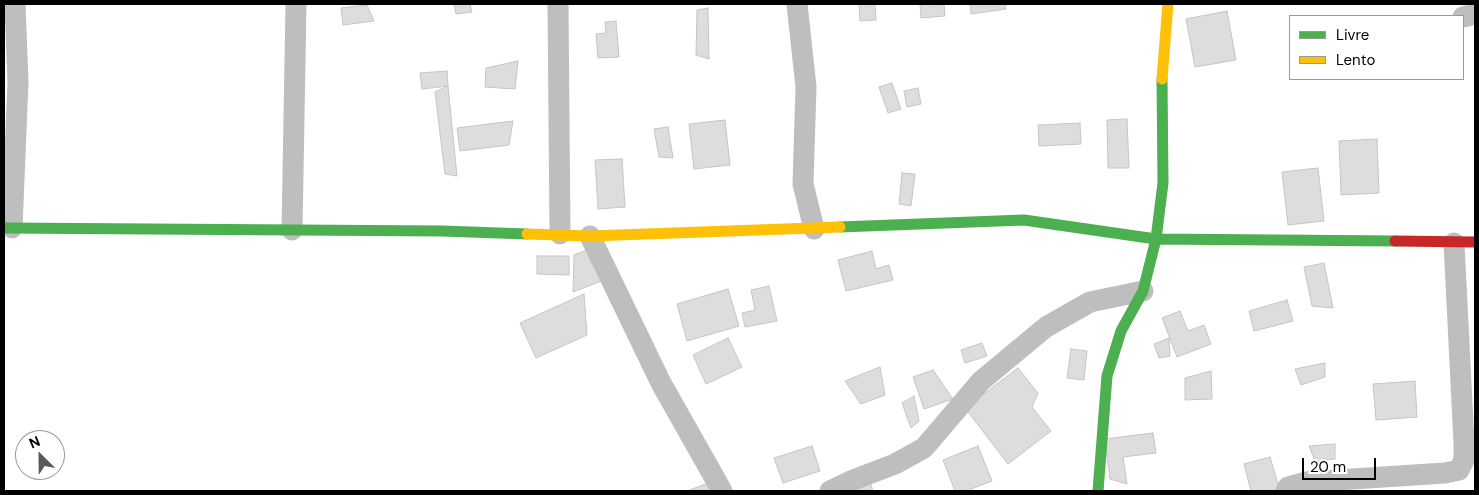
<!DOCTYPE html>
<html>
<head>
<meta charset="utf-8">
<style>
	body { margin:0 }
	#map { position:relative; width:1479px; height:495px; overflow:hidden; background:#fff; font-family:"DM Sans",sans-serif }
	canvas { display:block }
	.frame { position:absolute; inset:0; border:5px solid #000; pointer-events:none }
	.legend { position:absolute; left:1289px; top:15px; width:175px; height:65px; box-sizing:border-box; background:#fff; border:1px solid #999; margin:0; padding:6px 9px; list-style:none; font-size:15px; color:#000 }
	.legend li { display:flex; align-items:center; gap:10px; height:25px }
	.legend b { width:25px; border:1px solid #999 }
	.north { position:absolute; left:15px; top:430px; width:50px; height:50px; box-sizing:border-box; background:#fff; border:1px solid #999; border-radius:50%; rotate:337deg; font-size:14px; font-weight:700; line-height:20px; text-align:center; color:#000 }
	.north::after { content:''; display:block; margin:auto; width:18px; height:22px; background:#595959; clip-path:polygon(50% 0,100% 100%,50% 72%,0 100%) }
	.scale { position:absolute; left:1302px; top:458px; width:74px; height:22px; box-sizing:border-box; border:2px solid #000; border-top:0; padding-left:6px; font-size:15px; line-height:18px; white-space:nowrap; color:#000; -webkit-text-stroke:4px #fff; paint-order:stroke }
</style>
</head>
<body>
<div id="map">
<canvas width="1479" height="495"></canvas>
<div class="frame"></div>
<ul class="legend">
<li><b style="height:6px;background:#4caf50"></b>Livre</li>
<li><b style="height:6px;background:#ffc107"></b>Lento</li>
</ul>
<div class="north">N</div>
<div class="scale">20 m</div>
</div>
<script>
const context = document.querySelector('canvas').getContext('2d');
context.lineJoin = 'round';
function paint(path, color) { context.fillStyle = color; context.fill(path, 'evenodd'); }
const shape = rows => new Path2D(rows.map(r => 'M' + r).join(''));
function strokePath(path, color, width, dash) { context.strokeStyle = color; context.lineWidth = width; context.lineCap = dash ? 'butt' : 'round'; context.setLineDash(dash || []); context.stroke(path); }
const building = shape([
	[454,4,470,4,472,12,456,14,454,4],
	[859,4,875,4,876,20,860,21,859,4],
	[920,4,944,4,945,16,921,18,920,4],
	[970,4,1005,4,1006,9,971,14,970,4],
	[367,5,374,21,343,25,341,8,367,5],
	[708,8,709,59,696,55,697,10,708,8],
	[1227,11,1236,60,1195,67,1186,19,1227,11],
	[616,21,619,57,598,58,596,34,606,33,605,22,616,21],
	[518,61,515,89,485,87,486,68,518,61],
	[447,71,448,86,422,89,420,73,447,71],
	[892,83,901,109,888,113,879,87,892,83],
	[448,86,457,176,445,174,435,92,448,86],
	[918,88,921,104,907,107,904,91,918,88],
	[1127,119,1129,168,1108,168,1107,120,1127,119],
	[725,120,730,165,694,169,689,124,725,120],
	[513,121,509,145,460,151,457,128,513,121],
	[1080,123,1081,144,1039,146,1038,125,1080,123],
	[668,127,673,158,659,157,654,129,668,127],
	[1377,139,1379,193,1341,195,1339,141,1377,139],
	[622,159,625,207,598,209,595,160,622,159],
	[1318,168,1324,221,1288,225,1282,172,1318,168],
	[902,173,915,174,911,206,899,204,902,173],
	[592,248,604,280,573,292,574,255,592,248],
	[872,251,876,269,889,265,893,280,846,291,838,260,872,251],
	[537,256,569,256,569,275,537,274,537,256],
	[1324,263,1333,308,1312,306,1304,267,1324,263],
	[769,286,777,321,745,327,742,313,755,310,751,290,769,286],
	[728,289,739,326,687,341,677,304,728,289],
	[584,294,587,335,536,358,520,323,584,294],
	[1287,300,1293,321,1254,331,1249,311,1287,300],
	[1180,311,1188,331,1204,325,1211,344,1177,357,1162,318,1180,311],
	[728,338,742,367,706,384,693,355,728,338],
	[1169,338,1170,356,1159,358,1154,344,1169,338],
	[982,343,987,356,965,363,961,350,982,343],
	[1071,349,1087,351,1084,380,1067,378,1071,349],
	[1325,363,1325,377,1301,385,1295,369,1325,363],
	[880,367,885,395,861,404,845,381,880,367],
	[1018,368,1038,393,1032,407,1051,431,1008,464,965,408,1018,368],
	[933,370,953,399,924,409,913,377,933,370],
	[1211,371,1212,399,1185,400,1185,378,1211,371],
	[1415,381,1417,417,1376,420,1373,384,1415,381],
	[914,396,919,421,911,428,902,403,914,396],
	[1153,433,1156,453,1123,457,1127,484,1110,479,1105,439,1153,433],
	[1335,444,1335,459,1315,461,1309,446,1335,444],
	[812,446,820,471,783,483,774,458,812,446],
	[978,446,992,481,966,491,955,491,943,460,978,446],
	[1270,457,1280,491,1251,491,1244,464,1270,457],
	[870,482,873,491,847,491,870,482],
	[708,483,712,491,687,491,708,483]
]);
paint(building, '#ddd');
strokePath(building, '#c5c5c5', 1);
strokePath(shape([
	[558,4,560,234],
	[797,4,806,87,803,184,814,229],
	[1463,17,1475,14],
	[12,228,18,82,15,4],
	[292,230,296,4],
	[590,236,661,383,722,491],
	[830,491,853,480,895,464,924,448,981,381,1046,327,1090,302,1143,291],
	[1286,491,1288,487,1306,482,1445,473,1459,470,1464,460,1464,443,1454,243]
]), '#bebebe', 21);
strokePath(shape([
	[840,227,1024,220,1156,239,1163,183,1162,79],
	[4,228,442,231,527,234],
	[1098,491,1107,376,1121,331,1143,291,1156,239,1395,241]
]), '#4caf50', 11);
strokePath(shape([
	[1162,79,1168,4],
	[527,234,590,236,840,227]
]), '#ffc107', 11);
strokePath(shape([
	[1395,241,1475,242]
]), '#c62828', 11);
</script>
</body>
</html>
